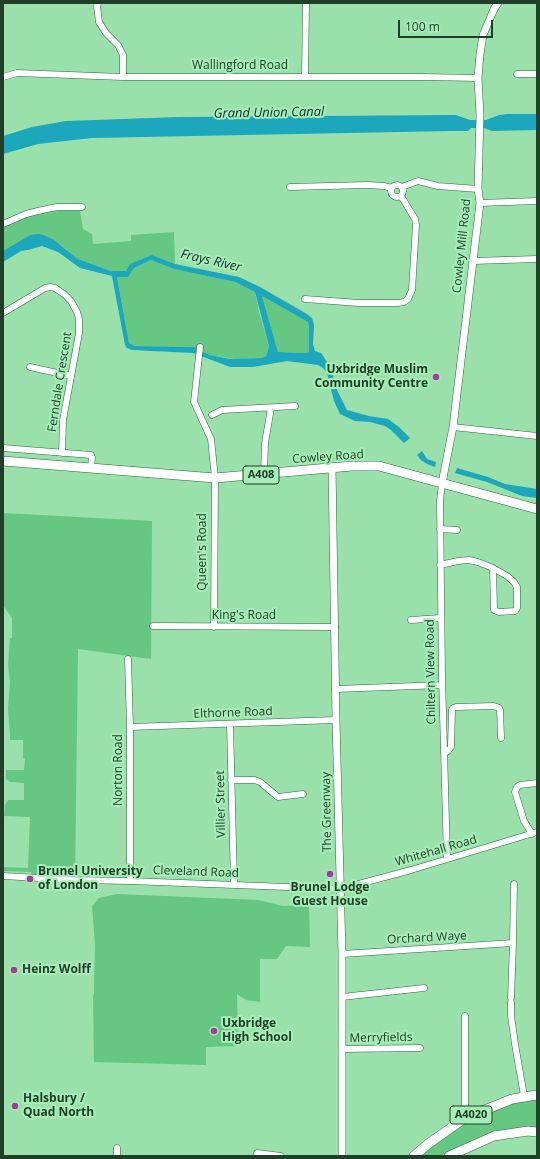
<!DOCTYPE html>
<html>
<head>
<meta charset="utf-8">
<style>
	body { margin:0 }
	#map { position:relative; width:540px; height:1159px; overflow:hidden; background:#99e0aa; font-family:"Open Sans",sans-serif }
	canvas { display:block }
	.frame { position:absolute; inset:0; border:4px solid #203e28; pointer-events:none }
	.scale { position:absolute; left:398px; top:20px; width:95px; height:18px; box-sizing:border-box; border:2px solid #203e28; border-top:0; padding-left:5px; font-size:12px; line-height:14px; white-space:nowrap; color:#203e28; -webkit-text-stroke:3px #a6eeb7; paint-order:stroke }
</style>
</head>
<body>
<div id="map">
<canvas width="540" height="1159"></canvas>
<div class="frame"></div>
<div class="scale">100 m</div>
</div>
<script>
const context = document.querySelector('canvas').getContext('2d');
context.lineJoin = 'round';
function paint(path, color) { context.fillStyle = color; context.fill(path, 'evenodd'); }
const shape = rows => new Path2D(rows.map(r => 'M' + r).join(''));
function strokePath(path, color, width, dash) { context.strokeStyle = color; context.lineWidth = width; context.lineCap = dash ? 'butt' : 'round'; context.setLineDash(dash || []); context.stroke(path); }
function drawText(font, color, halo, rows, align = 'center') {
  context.font = font + ' "Open Sans",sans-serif'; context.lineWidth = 4; context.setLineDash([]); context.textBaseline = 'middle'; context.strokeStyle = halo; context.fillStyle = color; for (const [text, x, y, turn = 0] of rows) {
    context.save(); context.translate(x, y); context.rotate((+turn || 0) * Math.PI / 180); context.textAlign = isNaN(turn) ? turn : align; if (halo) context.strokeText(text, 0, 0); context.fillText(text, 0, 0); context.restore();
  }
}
paint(shape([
	[59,211,80,211,83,229,92,234,93,244,131,241,131,235,174,232,175,264,152,255,131,264,126,271,111,271,78,259,61,245,44,235,30,235,3,251,3,228,16,220,30,215],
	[151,260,174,269,235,282,255,292,259,312,269,346,266,356,262,358,234,359,210,355,194,347,135,346,129,343,117,277,128,277,134,268],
	[262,296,308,322,309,327,309,352,305,353,278,352],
	[3,513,152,521,151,659,78,649,75,880,31,878,31,872,3,871,3,867,28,868,30,817,4,816,5,805,8,800,24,800,24,783,10,782,6,779,6,770,24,770,25,759,23,758,23,740,10,740,10,735,8,709,10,682,8,665,10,638,12,638,12,618,3,605],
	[117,894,258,900,283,906,309,905,310,947,286,946,277,959,260,959,260,1002,246,1000,237,994,238,1046,206,1047,206,1065,94,1062,93,997,94,992,95,944,92,906,99,898],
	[537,1095,537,1132,494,1136,449,1156,423,1156,423,1152,465,1118]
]), '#65c781');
paint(shape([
	[508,114,537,114,537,130,492,131,484,128,471,128,468,131,450,131,92,138,38,144,3,154,3,136,32,127,66,121,179,117,456,115,470,120,486,120,499,115],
	[38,234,44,235,54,240,78,259,111,271,126,271,130,264,152,255,175,264,239,277,260,287,307,314,312,318,314,325,313,344,315,351,321,353,330,366,337,390,347,410,369,416,388,419,399,427,410,438,404,443,391,430,385,426,370,422,355,421,340,414,334,401,327,373,323,368,318,365,287,361,253,367,230,367,193,353,132,350,127,348,125,345,112,276,80,268,58,252,42,246,28,250,21,251,3,262,3,251,30,235],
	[151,260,174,269,235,282,255,292,269,346,266,356,262,358,230,359,210,355,194,347,135,346,129,343,117,277,128,277,134,268],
	[262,296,308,322,309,327,309,352,305,353,278,352],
	[422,451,427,459,436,462,435,467,427,464,421,460,417,455],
	[457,468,488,477,505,484,537,489,537,498,522,496,487,482,455,473]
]), '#1ca7bc');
const minor = shape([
	[98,3,97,6,99,22,106,33,118,45,123,55,123,77],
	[517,74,537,74],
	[3,77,17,73,123,77,424,77,478,78],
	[305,77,306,3],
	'391 191a6 6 0 1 1 12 0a6 6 0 1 1-12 0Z',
	[290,187,368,185,384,186,392,188],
	[402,187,418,181,438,186,478,189],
	[480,203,537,201],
	[3,224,26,214,42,210,57,207,82,207],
	[472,261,537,259],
	[305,299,359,303,398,303,404,302,408,299,412,290,416,225,415,219,401,196],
	[3,313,45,288,50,287,55,288,64,294,71,301,77,312,79,319,79,333,63,420,62,453],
	[200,347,194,402,211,439,215,478,214,627],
	[30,367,71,376],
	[212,415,222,410,295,406],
	[453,427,537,436],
	[3,448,91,455,92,457,91,467],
	[264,474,265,443,271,408],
	[442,483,440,501,442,677,447,859],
	[440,529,457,530],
	[440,565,458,561,469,560,478,562,493,568,507,576,514,582,517,587,517,608,515,611,499,612,494,610,493,568],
	[411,620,441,618],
	[153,626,335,627],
	[128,659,130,727,130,881],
	[336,689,442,685],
	[230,724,234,884],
	[130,727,336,720],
	[444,753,448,751,451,747,452,710,453,708,456,707,494,706,499,708,500,710,501,738],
	[231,780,255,780,260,782,278,797,303,794],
	[532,834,524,821,515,792,517,787,520,785,537,783],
	[3,876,75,880,130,881,340,889,411,870,537,832],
	[342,954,513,943,514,884],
	[342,997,424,988],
	[511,998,513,943],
	[511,1002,511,1016,515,1044,524,1096],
	[465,1016,465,1118],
	[342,1049,420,1048],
	[257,1153,281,1156],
	[117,1156,117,1148]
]);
const tertiary = shape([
	[332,467,336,720,342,954,342,1156],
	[442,483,453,427,480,203,478,189,480,115,478,78,480,54,483,35,494,9,498,3]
]);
const primary = shape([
	[3,461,215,478,352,466,379,466,537,509],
	[414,1156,428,1144,465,1118,512,1099,537,1095],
	[449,1156,494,1136,528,1131,537,1132]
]);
strokePath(minor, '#236b3b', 7);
strokePath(tertiary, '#236b3b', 8);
strokePath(primary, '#236b3b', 10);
strokePath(minor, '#fff', 6);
strokePath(tertiary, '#fff', 7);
strokePath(primary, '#fff', 9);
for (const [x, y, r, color] of [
	[436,377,4,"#a43a9b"],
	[330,874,4,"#a43a9b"],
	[30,879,4,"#a43a9b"],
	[14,970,4,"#a43a9b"],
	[214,1031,4,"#a43a9b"],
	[15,1106,4,"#a43a9b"]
]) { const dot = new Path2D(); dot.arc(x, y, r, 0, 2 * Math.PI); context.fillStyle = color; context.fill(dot); strokePath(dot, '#a6eeb7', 1.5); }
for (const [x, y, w] of [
	[261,475,36],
	[471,1115,42]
]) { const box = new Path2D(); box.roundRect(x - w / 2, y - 9, w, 18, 3); context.fillStyle = '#a6eeb7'; context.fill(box); strokePath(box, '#203e28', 1); }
drawText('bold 11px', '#203e28', null, [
	["A408",261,475],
	["A4020",471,1115]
]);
drawText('12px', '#203e28', '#a6eeb7', [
	["Wallingford Road",240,66],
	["Cowley Mill Road",462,246,-84],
	["Ferndale Crescent",60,382,-81],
	["Cowley Road",328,457,-4],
	["Queen's Road",203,552,-90],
	["King's Road",244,616],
	["Chiltern View Road",431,672,-91],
	["Elthorne Road",233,713,-2],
	["Norton Road",119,770,-90],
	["Villier Street",221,804,-91],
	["The Greenway",327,812,-91],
	["Whitehall Road",436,851,-16],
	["Cleveland Road",196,872,2],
	["Orchard Waye",427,938,-3],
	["Merryfields",381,1038,-1]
]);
drawText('bold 12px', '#203e28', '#a6eeb7', [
	["Uxbridge Muslim",428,370,"right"],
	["Community Centre",428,384,"right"],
	["Brunel University",38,872],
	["of London",38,886],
	["Brunel Lodge",330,888,"center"],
	["Guest House",330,902,"center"],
	["Heinz Wolff",22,970],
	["Uxbridge",222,1024],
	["High School",222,1038],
	["Halsbury /",23,1099],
	["Quad North",23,1113]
], 'left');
drawText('italic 13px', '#132e33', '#a6eeb7', [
	["Grand Union Canal",269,113,-1],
	["Frays River",211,261,13]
]);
</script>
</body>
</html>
